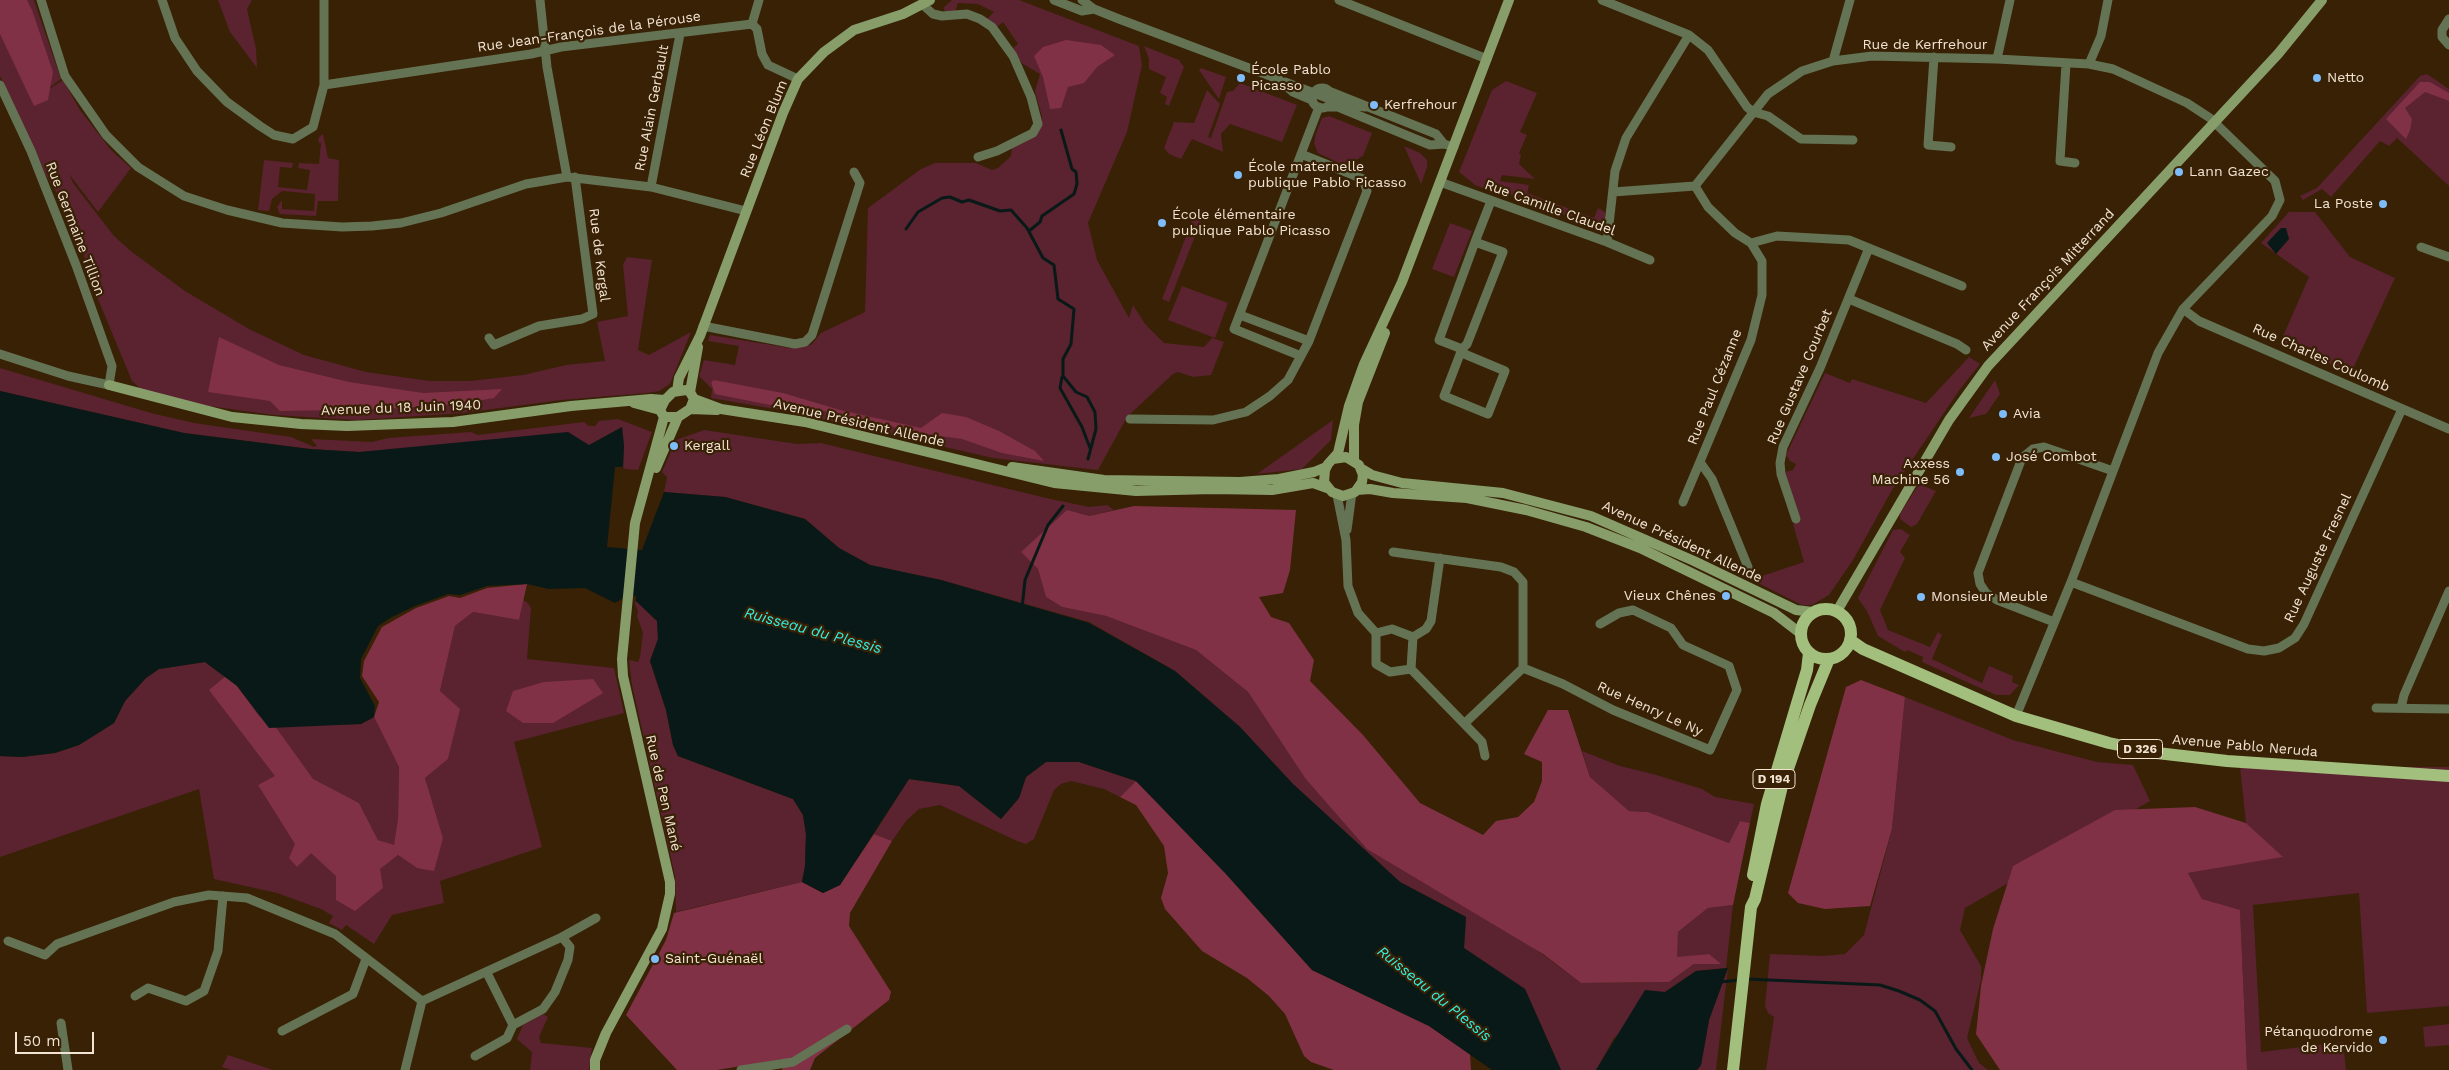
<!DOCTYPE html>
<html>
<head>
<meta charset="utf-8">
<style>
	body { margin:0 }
	#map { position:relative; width:2449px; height:1070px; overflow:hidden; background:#382105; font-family:"Work Sans",sans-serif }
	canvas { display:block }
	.scale { position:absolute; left:15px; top:1032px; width:79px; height:22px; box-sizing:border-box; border:2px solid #f2e3d3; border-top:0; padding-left:6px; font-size:15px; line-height:18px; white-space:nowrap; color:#f2e3d3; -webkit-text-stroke:4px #382105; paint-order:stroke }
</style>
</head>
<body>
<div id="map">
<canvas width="2449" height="1070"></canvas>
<div class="scale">50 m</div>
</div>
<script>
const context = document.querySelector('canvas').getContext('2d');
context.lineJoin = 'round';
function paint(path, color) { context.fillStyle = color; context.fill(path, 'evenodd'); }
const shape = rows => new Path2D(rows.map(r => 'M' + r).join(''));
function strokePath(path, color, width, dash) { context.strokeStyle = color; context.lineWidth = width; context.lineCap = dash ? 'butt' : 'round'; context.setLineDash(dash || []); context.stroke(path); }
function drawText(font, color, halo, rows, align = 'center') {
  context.font = font + ' "Work Sans",sans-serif'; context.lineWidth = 4.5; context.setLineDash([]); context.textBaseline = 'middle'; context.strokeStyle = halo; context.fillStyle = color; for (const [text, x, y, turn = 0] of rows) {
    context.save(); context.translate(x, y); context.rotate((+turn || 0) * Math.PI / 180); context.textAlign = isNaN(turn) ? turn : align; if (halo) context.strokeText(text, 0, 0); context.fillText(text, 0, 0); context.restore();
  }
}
paint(shape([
	[0,0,34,0,61,79,37,97,63,80,80,110,111,150,131,168,98,212,69,174,73,183,114,236,132,252,185,291,249,329,304,355,366,372,430,381,470,381,523,375,566,365,605,361,597,322,628,316,623,265,627,257,652,260,638,350,649,355,691,332,670,384,659,391,647,393,561,400,463,413,357,420,274,415,194,404,141,389,132,381,88,275,79,229,47,177,0,76],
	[218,0,252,0,247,9,256,49,257,68,230,32],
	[952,0,1019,0,1139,46,1142,65,1127,132,1088,223,1097,260,1129,318,1133,305,1145,324,1164,343,1204,347,1212,338,1224,342,1211,375,1193,377,1178,372,1173,374,1127,417,1098,470,993,458,792,412,711,398,712,389,699,376,704,360,735,365,739,346,708,341,710,335,790,348,811,345,821,333,865,312,868,208,921,169,935,163,976,163,992,170,998,168,1011,156,1012,148,1036,136,1041,127,1042,117,1035,91,1040,74,1023,64,1011,50,1018,44,1003,22,996,28,987,19,994,12,978,4,958,3,955,12,945,11,943,8],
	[1144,46,1179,60,1184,67,1169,106,1165,104,1167,97,1160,93,1166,77,1149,69,1149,59],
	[1201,68,1226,77,1219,99,1199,70],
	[2427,74,2449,89,2449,186,2397,138,2389,146,2380,141,2331,197,2322,189,2303,200,2300,196,2317,188,2420,76],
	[1506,81,1537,93,1520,132,1527,135,1519,153,1521,155,1519,164,1535,179,1502,175,1500,181,1529,185,1527,193,1594,218,1598,208,1605,212,1606,217,1601,229,1510,194,1498,194,1475,185,1459,172,1492,90],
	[1240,83,1297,105,1282,142,1230,124,1221,134,1223,152,1192,139,1181,159,1169,154,1164,148,1174,122,1194,123,1207,90,1220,104,1208,137,1211,138,1227,92,1233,91],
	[1329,116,1372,133,1363,156,1345,166,1318,153,1314,143,1316,133,1322,118],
	[323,134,328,158,339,160,338,201,318,201,316,216,280,214,277,207,282,200,282,209,314,211,315,194,282,191,272,199,269,211,258,210,264,160,293,163,292,168,280,167,278,187,307,190,310,170,298,168,299,163,319,164,321,143,318,142,319,137],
	[1404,146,1420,153,1427,160,1427,167,1421,184],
	[1197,208,1205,211,1169,302,1162,299],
	[2289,212,2315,212,2350,257,2395,278,2351,373,2280,343,2309,277,2261,243],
	[1450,223,1472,231,1454,277,1432,269],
	[1182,286,1228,303,1215,338,1168,320],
	[1969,357,1980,364,1960,389,1892,490,1853,560,1829,595,1812,605,1802,605,1750,579,1755,573,1762,576,1804,562,1793,524,1801,521,1785,472,1793,470,1796,464,1790,461,1786,455,1825,373,1850,383,1852,379,1926,403],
	[0,368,151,413,194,423,291,437,314,447,317,446,311,439,372,442,388,438,471,432,478,435,584,422,589,426,595,426,599,421,618,419,652,432,638,470,625,469,623,467,624,446,622,427,589,446,359,452,310,449,184,433,0,391],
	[1995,380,2000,394,1986,414,1969,418],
	[1333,420,1331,440,1302,469,1257,474],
	[704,430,797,444,821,443,1046,498,1089,507,1107,505,1114,510,1089,516,1021,552,1038,569,1046,597,1062,607,1106,616,1196,650,1248,692,1305,778,1581,983,1669,982,1708,954,1676,958,1678,932,1708,908,1733,905,1726,968,1696,971,1665,992,1614,1038,1596,1070,1561,1070,1525,989,1464,948,1466,917,1400,882,1293,784,1240,727,1175,671,1089,622,941,580,870,565,839,548,805,519,725,497,664,492,667,477,662,472,676,440],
	[1919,484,1936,491,1917,524,1911,527,1900,519,1900,514],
	[1901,529,1910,535,1900,552,1905,558,1880,610,1888,630,1930,647,1938,632,1942,635,1932,659,1982,683,1989,666,2013,676,2012,682,2019,685,2010,695,1996,695,1922,662,1923,657,1907,650,1905,652,1878,636,1867,611,1858,598,1893,530],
	[523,600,528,603,531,608,527,659,614,668,624,713,514,742,542,847,440,881,444,903,392,915,374,944,346,925,342,930,329,923,333,916,321,909,277,893,214,879,199,789,0,857,0,756,22,757,55,753,79,745,114,723,125,701,146,678,159,669,205,662,237,686,308,774,275,726,361,724,374,717,399,767,398,818,394,846,378,840,359,803,314,781,391,860,398,855,417,868,443,838,425,778,448,759,459,709,440,691,455,626,473,612,519,620],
	[636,601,657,621,658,639,650,661,666,710,673,745,678,756,793,799,803,815,806,834,805,866,802,882,676,912,675,876,632,685,629,660,638,662,640,657,643,633,637,616,638,611,635,604],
	[1905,697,2013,740,2097,762,2133,765,2150,801,1965,908,1960,930,1981,966,1981,980,1967,1038,1979,1063,1988,1070,1766,1070,1774,1017,1768,1013,1765,1006,1770,954,1823,956,1845,954,1864,935,1892,829],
	[1582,751,1620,766,1653,774,1702,789,1715,797,1754,804,1750,823,1740,821,1729,843,1648,812,1629,811,1590,777],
	[1046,762,1079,762,1136,781,1120,797,1104,789,1071,781,1061,784,1054,790,1034,839,1026,844,1017,841,940,805,919,809,906,821,892,841,874,834,909,779,959,786,1001,819,1019,798,1026,777],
	[2240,767,2449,767,2449,1006,2367,1013,2359,893,2253,905,2261,1052,2343,1042,2346,1070,2247,1070,2240,911,2202,899,2188,873,2282,857,2246,823],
	[1728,968,1716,1070,1697,1070,1701,1065,1709,1020],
	[543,1014,548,1017,539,1037,541,1043,592,1048,589,1070,530,1070,532,1052,517,1039,523,1025],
	[2449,1024,2449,1045,2425,1047,2423,1027],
	[228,1055,273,1070,231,1070,222,1067]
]), '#5b2230');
paint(shape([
	[0,0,27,0,32,10,53,72,48,100,34,106,0,34],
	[1066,40,1101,45,1115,55,1097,67,1084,83,1068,87,1061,108,1050,109,1043,77,1034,56,1043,47],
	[2420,82,2430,82,2449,93,2449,101,2425,92,2405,108,2412,119,2410,130,2406,139,2386,119],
	[219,337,279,365,349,382,423,393,502,389,494,398,459,404,386,409,280,411,270,401,208,392],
	[714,380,783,393,840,410,921,428,942,413,966,417,999,431,1035,451,1044,461,1002,453,962,439,919,433,781,401,770,405,715,394,711,382],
	[1134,506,1296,510,1290,570,1283,593,1259,597,1271,617,1289,623,1314,660,1310,681,1363,735,1420,803,1483,835,1496,821,1518,817,1534,802,1542,781,1542,762,1524,754,1548,710,1568,710,1590,777,1629,811,1648,812,1729,843,1740,821,1750,823,1733,905,1708,908,1678,932,1677,957,1709,954,1721,964,1694,964,1669,982,1581,983,1543,954,1367,849,1305,778,1248,692,1196,650,1106,616,1062,607,1046,597,1038,569,1021,552,1067,510,1089,516],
	[527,584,519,620,473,612,455,626,440,691,460,709,448,759,425,778,443,838,434,871,417,868,398,855,380,869,383,888,355,911,336,900,336,876,311,853,297,867,289,858,295,844,258,785,275,776,209,690,226,676,237,686,259,716,275,726,313,779,359,803,378,840,394,845,398,818,399,767,374,717,379,702,362,676,364,661,382,627,416,608,449,596,460,598,487,588],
	[593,679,603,693,553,723,523,723,506,711,513,691,544,682],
	[1861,680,1905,697,1892,829,1870,906,1825,909,1798,903,1788,893,1846,687],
	[1136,781,1226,874,1312,970,1429,1026,1470,1054,1471,1070,1334,1070,1311,1062,1304,1056,1285,1014,1269,996,1247,978,1202,951,1165,909,1161,898,1168,873,1164,846,1136,805,1120,797],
	[2195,807,2246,823,2283,857,2188,873,2202,899,2240,910,2247,1070,2000,1070,1976,1034,1981,986,1993,929,2013,866,2115,810],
	[874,834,892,841,850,913,849,926,891,992,889,1000,815,1058,810,1070,782,1070,784,1059,717,1070,677,1070,626,1015,666,940,674,913,802,882,823,893,840,885]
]), '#813145');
paint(shape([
	[2281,228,2286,228,2289,239,2276,254,2267,243],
	[0,391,184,433,310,449,359,452,568,432,589,445,622,427,624,446,623,467,615,467,607,547,642,550,664,492,725,497,805,519,839,548,870,565,941,580,1089,623,1175,671,1240,727,1293,784,1400,882,1466,917,1464,948,1525,989,1561,1070,1492,1070,1429,1026,1312,970,1226,874,1136,781,1079,762,1046,762,1026,777,1019,798,1001,819,959,786,909,779,840,885,823,893,802,882,805,866,806,834,803,815,793,799,678,756,673,745,666,710,650,661,658,639,657,621,636,601,636,596,629,595,615,603,585,588,549,589,527,584,487,586,460,595,448,594,415,606,390,618,378,626,361,659,360,678,375,706,374,717,361,724,269,728,237,686,205,662,159,669,146,678,125,701,114,723,79,745,55,753,22,757,0,756],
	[1728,968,1709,1020,1701,1065,1697,1070,1596,1070,1645,990,1665,992,1696,971]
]), '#091918');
strokePath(shape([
	[906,229,918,212,942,198,950,197,962,202,969,200,1000,211,1011,210,1027,228,1043,258,1054,265,1058,299,1074,309,1071,344,1063,359,1063,376,1076,392,1087,397,1095,412,1096,429,1088,459],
	[1029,231,1040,222,1042,216,1074,194,1077,184,1076,172,1072,169,1061,130],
	[1062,377,1060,388,1082,427,1090,448],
	[1022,608,1025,580,1048,525,1063,506],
	[1747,979,1880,985,1899,991,1920,1000,1935,1011,1956,1049,1972,1070],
	[1720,982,1739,980]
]), '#091918', 3);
strokePath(shape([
	[41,0,65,76,106,135,138,167,184,196,227,210,282,223,342,227,372,226,401,223,441,213,526,184,567,177,651,187,746,211],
	[162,0,175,38,197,71,227,102,260,126,274,135,293,139,313,127,324,85,324,0],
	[540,0,547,67,567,177],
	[1054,0,1082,11,1094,9],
	[1082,0,1094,9,1119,19,1278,79,1293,92,1312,100],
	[1339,0,1487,59],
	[1602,0,1689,35,1708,50,1747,107,1753,112,1768,116,1801,139,1853,140],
	[923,5,933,14,942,16,967,14,980,19,992,27,1013,56,1031,97,1038,124,1033,133,997,151,978,157],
	[2449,19,2442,30,2442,37,2449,45],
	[752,24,759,0],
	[1934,57,1928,145,1951,147],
	[1997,59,2010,0],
	[1833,61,1850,0],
	[2066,64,2060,161,2075,163],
	[2089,64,2101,36,2108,0],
	[1285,82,1340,103,1365,107],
	[0,85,31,151,76,265,112,366,109,385,68,376,0,354],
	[324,85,531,54,561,47,752,24,757,29,762,54,768,65,798,79],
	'1312 98a10 10 0 1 1 20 0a10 10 0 1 1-20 0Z',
	[1331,92,1436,134,1444,144],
	[1328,107,1338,107,1430,145,1444,144,1454,147],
	[1440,182,1607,242,1650,260],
	[651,187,680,34],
	[1613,192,1695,186,1768,94,1802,71,1833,61,1872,56,1997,59,2089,64,2113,69,2187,103,2210,118,2275,181,2280,200,2272,216,2183,309,2158,353,2071,582,2016,716],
	[1475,242,1503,252,1467,344,1462,349,1439,340,1475,242],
	[1475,242,1491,201],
	[1607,242,1615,171,1626,138,1689,35],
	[1751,243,1777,236,1849,240,1962,286],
	[2421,247,2449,257],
	[1849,299,1957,344,1966,350],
	[2183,309,2199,321,2449,429],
	[1240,315,1309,341],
	[703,326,795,344,805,342,812,335,860,183,854,172],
	[489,338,494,345,539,326,582,319,593,314,575,177],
	[1462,353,1505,371,1488,414,1444,396,1462,349],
	[1301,356,1234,329,1319,107],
	[1130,419,1213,420,1246,412,1270,396,1288,380,1309,341,1367,191,1363,179,1301,154],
	[1700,462,1712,479,1748,567],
	[1337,495,1346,540,1348,586,1358,613,1376,633,1376,664,1390,672,1411,669,1413,637,1392,629,1376,633],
	[1683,502,1751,340,1762,295,1762,261,1751,243,1735,233,1708,207,1695,186],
	[1796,519,1781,474,1780,463,1783,447,1820,368,1869,248],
	[1347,530,1352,493],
	[1393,552,1501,567,1514,572,1523,582,1523,668],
	[2071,582,2248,649,2264,651,2279,648,2295,638,2304,624,2402,409],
	[2054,622,1997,600,1986,593,1980,584,1978,573,2022,458,2033,449,2044,447,2113,471],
	[1413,637,1426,629,1431,621,1440,558],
	[1523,668,1563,684,1613,710,1710,750,1737,690,1729,666,1683,645,1671,628,1633,610,1619,613,1600,624],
	[1411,669,1482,742,1485,756],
	[2376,708,2449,709],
	[2401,708,2404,695,2449,591],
	[1465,723,1523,668],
	[8,941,45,955,57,944,174,902,209,895,247,898,335,934,422,1001],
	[487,973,513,1025],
	[135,996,148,988,186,1001,204,991,218,951,223,896],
	[422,1001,562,937],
	[61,1023,68,1070],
	[282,1031,353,994,366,959],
	[475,1056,507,1038,513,1025,543,1009,555,992,568,960,570,947,562,937,596,918],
	[405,1070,422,1001],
	[741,1070,793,1062,847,1029]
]), '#647353', 9);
strokePath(shape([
	[109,385,232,417,301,424,347,426,453,422,571,406,651,399,665,400],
	[686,390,690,392,694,399,690,409,678,417,664,417,660,410,665,400,673,392,686,390],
	[677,391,679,378,700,336,783,113,798,79,824,52,854,30,903,14,930,0],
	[690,392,698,347],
	[694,399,721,409,805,422,1054,483,1136,491,1213,489,1272,490,1313,483,1327,488],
	[634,403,660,410],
	[690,409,717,410],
	[1333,459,1346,457,1359,465,1363,475,1362,482,1355,492,1343,496,1332,492,1324,482,1325,470,1328,464,1338,453,1349,406,1364,364,1402,282,1509,0],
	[1354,460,1354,425,1358,402,1385,333],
	[1012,467,1104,480,1240,482,1279,479,1314,472,1326,467],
	[656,468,678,417],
	[1362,469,1372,475,1402,483,1503,493,1591,516,1694,561,1796,610,1813,612],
	[1357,490,1370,489,1393,493,1467,498,1526,510,1586,527,1640,548,1774,613,1800,633],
	[1837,611,1949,420,1988,366,2278,54,2322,0],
	[595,1070,595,1060,606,1033,662,929,670,894,670,882,623,676,622,659,635,523,664,417]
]), '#879e6b', 10);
strokePath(shape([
	'1801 634a25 25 0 1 1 50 0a25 25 0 1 1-50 0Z',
	[1850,640,1863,649,2016,716,2109,743,2157,753,2227,761,2449,776],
	[1753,875,1767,804,1807,670,1809,653],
	[1733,1070,1751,907,1755,899,1782,786,1810,705,1829,659]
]), '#a2bf7d', 12);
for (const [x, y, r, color] of [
	[1241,78,5,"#7ebdf9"],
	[2317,78,5,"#7ebdf9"],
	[1374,105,5,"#7ebdf9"],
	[2179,172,5,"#7ebdf9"],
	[1238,175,5,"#7ebdf9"],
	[2383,204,5,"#7ebdf9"],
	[1162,223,5,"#7ebdf9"],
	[2003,414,5,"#7ebdf9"],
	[674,446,5,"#7ebdf9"],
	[1996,457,5,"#7ebdf9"],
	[1960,472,5,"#7ebdf9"],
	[1726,596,5,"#7ebdf9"],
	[1921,597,5,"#7ebdf9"],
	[655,959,5,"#7ebdf9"],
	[2383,1040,5,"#7ebdf9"]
]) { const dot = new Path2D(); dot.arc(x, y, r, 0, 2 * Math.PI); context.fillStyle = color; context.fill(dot); strokePath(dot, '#382105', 2); }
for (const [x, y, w] of [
	[2140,749,45],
	[1774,779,42]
]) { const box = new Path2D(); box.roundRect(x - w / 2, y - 9.5, w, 19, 4); context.fillStyle = '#382105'; context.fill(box); strokePath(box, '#f2e3d3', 1); }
drawText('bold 12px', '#f2e3d3', null, [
	["D 326",2140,749],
	["D 194",1774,779]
]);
drawText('14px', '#f2e3d3', '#382105', [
	["Rue Jean-François de la Pérouse",589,32,-8],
	["Rue de Kerfrehour",1925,45],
	["Rue Alain Gerbault",652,108,-79],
	["Rue Léon Blum",764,129,-68],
	["Rue Camille Claudel",1550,208,20],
	["Rue Germaine Tillion",75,229,69],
	["Rue de Kergal",599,255,83],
	["Avenue François Mitterrand",2048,280,-47],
	["Rue Charles Coulomb",2321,358,24],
	["Rue Gustave Courbet",1800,377,-67],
	["Rue Paul Cézanne",1715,387,-68],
	["Avenue du 18 Juin 1940",401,408,-2],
	["Avenue Président Allende",859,423,13],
	["Avenue Président Allende",1682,542,25],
	["Rue Auguste Fresnel",2318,558,-65],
	["Rue Henry Le Ny",1650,709,24],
	["Avenue Pablo Neruda",2245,746,5],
	["Rue de Pen Mané",663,793,77]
]);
drawText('14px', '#f2e3d3', '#382105', [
	["École Pablo",1251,70],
	["Picasso",1251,86],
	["Netto",2327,78],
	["Kerfrehour",1384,105],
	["École maternelle",1248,167],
	["publique Pablo Picasso",1248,183],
	["Lann Gazec",2189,172],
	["La Poste",2373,204,"right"],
	["École élémentaire",1172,215],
	["publique Pablo Picasso",1172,231],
	["Avia",2013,414],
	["Kergall",684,446],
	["José Combot",2006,457],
	["Axxess",1950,464,"right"],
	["Machine 56",1950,480,"right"],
	["Vieux Chênes",1716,596,"right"],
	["Monsieur Meuble",1931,597],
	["Saint-Guénaël",665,959],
	["Pétanquodrome",2373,1032,"right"],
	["de Kervido",2373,1048,"right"]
], 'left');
drawText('italic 15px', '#32eee2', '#382105', [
	["Ruisseau du Plessis",813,631,15],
	["Ruisseau du Plessis",1434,994,39]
]);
</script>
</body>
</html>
